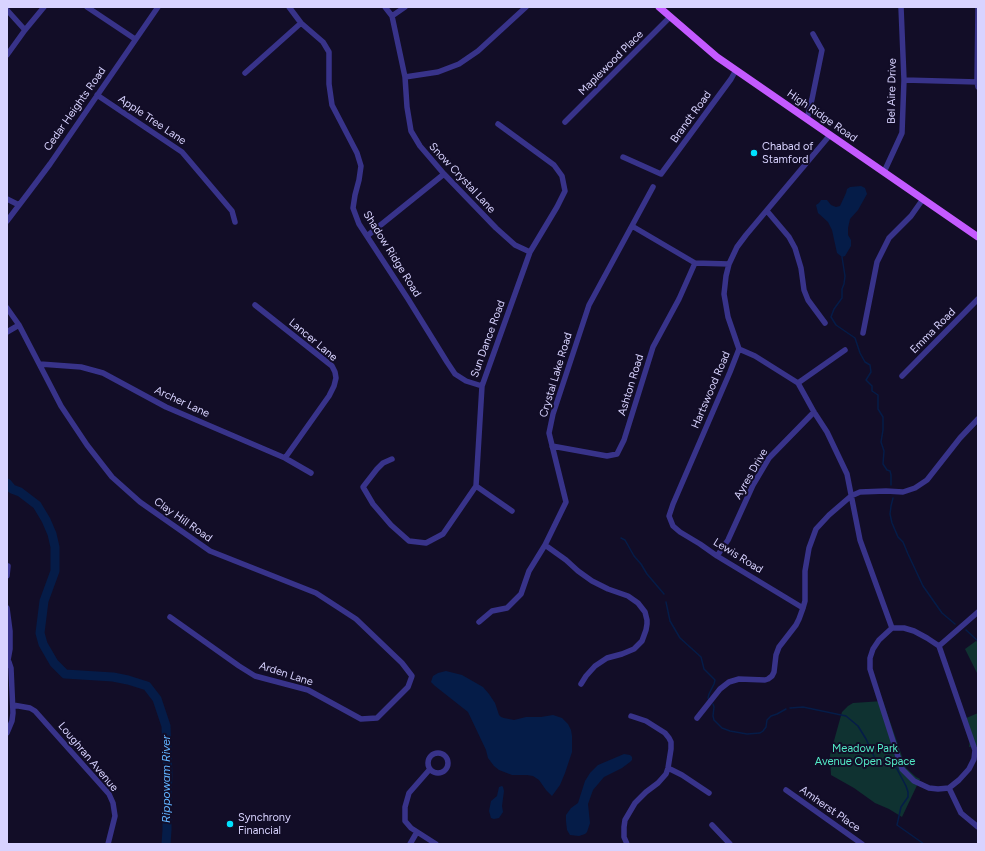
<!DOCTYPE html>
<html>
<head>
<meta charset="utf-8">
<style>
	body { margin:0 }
	#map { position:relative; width:985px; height:851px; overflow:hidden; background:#120d27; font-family:Figtree,sans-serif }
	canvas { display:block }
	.frame { position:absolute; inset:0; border:8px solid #d8d3ff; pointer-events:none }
</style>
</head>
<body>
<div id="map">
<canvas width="985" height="851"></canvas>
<div class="frame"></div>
</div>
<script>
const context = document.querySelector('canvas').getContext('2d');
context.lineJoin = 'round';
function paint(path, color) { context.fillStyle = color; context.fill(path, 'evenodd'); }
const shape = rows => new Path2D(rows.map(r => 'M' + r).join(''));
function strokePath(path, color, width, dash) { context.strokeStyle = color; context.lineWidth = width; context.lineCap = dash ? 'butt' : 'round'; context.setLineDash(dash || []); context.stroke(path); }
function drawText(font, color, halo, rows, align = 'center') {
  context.font = font + ' Figtree,sans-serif'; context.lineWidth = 4; context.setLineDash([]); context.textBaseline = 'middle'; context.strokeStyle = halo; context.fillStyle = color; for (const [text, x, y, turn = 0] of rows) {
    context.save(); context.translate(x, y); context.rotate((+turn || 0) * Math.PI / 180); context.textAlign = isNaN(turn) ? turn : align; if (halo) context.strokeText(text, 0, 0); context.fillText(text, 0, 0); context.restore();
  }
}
paint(shape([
	[976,641,978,642,978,675,965,649],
	[883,701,906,768,916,777,920,779,902,817,889,809,875,803,854,788,831,775,830,755,842,712,848,706,853,703],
	[978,713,978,746,969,747,970,740,964,719]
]), '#0f3231');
paint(shape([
	[861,186,865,188,867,194,858,210,850,219,848,228,848,235,851,240,851,246,845,256,842,257,837,253,832,230,828,222,818,213,816,205,819,203,821,200,827,200,831,205,836,207,840,206,846,193,847,189,850,187],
	[446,671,462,675,483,687,489,694,495,703,499,715,501,717,504,718,514,720,526,717,541,717,553,715,562,718,568,724,571,730,572,736,572,752,565,773,560,785,552,796,546,790,539,780,533,776,527,775,512,775,499,770,494,766,488,758,486,750,468,712,435,686,431,682,433,676,438,673],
	[624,754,630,755,632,757,632,760,630,762,622,768,604,777,593,790,588,804,590,823,587,832,585,834,579,836,570,835,567,830,566,821,566,815,571,808,578,803,585,781,590,773,598,765],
	[502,786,503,787,504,791,502,806,503,812,499,818,494,819,491,818,489,811,491,801,497,796,499,787]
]), '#051c48');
strokePath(shape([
	[842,257,845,276,844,284,842,289,842,298,834,309,831,317,836,325,855,338,860,353,865,362,870,365,871,372,866,380,872,386,872,391,878,395,878,409,883,417,883,430,881,442,884,451,883,464,887,470,890,471,891,475,891,485],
	[893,498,891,506,890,514,892,523,898,537,903,542,908,554,923,586,942,613,955,624],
	[621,538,625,540,634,556,641,564,647,574,664,594],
	[666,602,670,621,680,638,701,657,704,669,715,680,714,684,709,694,708,698,709,700],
	[966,630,978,641],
	[713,704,714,707,713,716,714,720,722,728,730,731,747,734,760,733,763,731,766,727,767,720,771,716,777,714,786,709],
	[790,708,803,707,846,716,858,726,866,739,877,763,881,764,892,764,897,769,906,786,908,792,908,797,901,807,897,825,924,844]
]), '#051c48', 1.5);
strokePath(shape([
	[7,483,12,489,20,492,37,505,46,520,52,534,55,547,55,571,44,601,40,633,43,644,54,663,65,674,113,677,128,680,147,686,157,699,166,726,168,775,167,796,167,830,166,844]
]), '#051c48', 9);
strokePath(shape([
	[87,7,135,39],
	[289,7,301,23,323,42,329,52,329,84,332,105,357,153,361,166,359,180,355,195,353,208,359,224,408,299,447,362,455,374,466,381,482,386],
	[385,7,392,16,405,77,407,107,411,131,420,146,444,174,496,228,515,245,530,252],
	[978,7,977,82,978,87],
	[7,10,25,30],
	[392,16,405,7],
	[7,55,25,30,44,7],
	[245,73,301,23],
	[405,77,438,72,459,64,478,51,526,7],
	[904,80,978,82],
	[97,95,182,152,232,211,235,222],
	[807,119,812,99,822,50,813,34],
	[565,122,670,17],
	[623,157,661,174,731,79,736,70],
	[884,172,902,133,904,80,901,7],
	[7,199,19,205],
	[767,211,789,237,795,248,801,268,804,290,808,300,825,323],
	[7,221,29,192,50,164,158,7],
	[632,226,695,263,729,264],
	[367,236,444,174],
	[255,305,332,366,335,372,336,378,334,386,329,396,285,458],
	[7,308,19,325,61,406,87,445,112,477,140,502,210,551,316,593,356,619,402,663,412,676,408,687,377,718,361,719,308,690,255,676,239,666,170,617],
	[7,332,19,325],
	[863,333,877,262,889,238,911,216,923,199],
	[739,349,755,356,798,383,814,412,827,432,847,474,860,540,892,628],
	[40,364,81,367,103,373,166,407,285,458,311,473],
	[902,376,978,299],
	[798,383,845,350],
	[552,446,607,456,617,454,624,440,653,347,679,299,695,263],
	[392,459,383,463,377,469,363,487,373,504,391,525,409,541,426,543,443,534,476,486,482,386,530,252,557,207,565,191,562,176,554,165,498,124],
	[476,486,512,511],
	[545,545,566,560,578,571,592,581,608,589,628,596,638,603,645,612,647,620,647,624,646,630,642,641,634,649,622,654,607,658,595,666,586,676,581,684],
	[717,556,728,540,753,485,769,458,814,412],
	[7,576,8,566],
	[7,608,10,631,10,649,8,660],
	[803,608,717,556,700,544,680,532,673,526,669,516,673,504,730,372,739,349,728,317,724,294,726,276,729,264,737,247,746,235,830,135],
	[479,622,492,611,507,608,521,594,529,571,545,545,566,502,549,433,553,414,589,305,653,187],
	[892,628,904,628,914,631,927,638,939,646,975,750,974,759,969,769,959,780,949,788],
	[892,628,879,640,873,649,870,658,870,669,902,769,914,781,929,788,938,789,949,788],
	[939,646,978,612],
	[7,659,9,662,11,668,13,713,12,721,7,733],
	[13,705,30,708,35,711,109,794,113,803,115,816,108,844],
	[697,718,720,689,729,682,739,679,765,680,768,679,772,676,774,672,776,655,779,647,796,625,799,619,803,608,805,601,805,571,809,548,816,529,829,515,851,496,860,492,886,491,903,492,915,488,927,480,960,438,978,419],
	'428 763a10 10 0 1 1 20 0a10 10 0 1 1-20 0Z',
	[668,768,682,775,709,793],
	[430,769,409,793,405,807,405,821,411,828,436,844],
	[949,788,961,813,967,818,978,827],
	[786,790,862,844],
	[712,825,730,844],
	[410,844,417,832],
	[627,844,624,837,624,827,625,820,635,803,646,792,658,783,666,774,668,768,671,749,671,742,669,738,665,733,646,721,631,716]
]), '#38338a', 5.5);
strokePath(shape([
	[659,7,717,57,978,237]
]), '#c45aff', 7);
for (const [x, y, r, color] of [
	[754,153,4,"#00e1fe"],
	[230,824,4,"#00e1fe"]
]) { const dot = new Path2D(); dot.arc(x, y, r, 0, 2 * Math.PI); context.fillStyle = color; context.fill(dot); strokePath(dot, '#120d27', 1.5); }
drawText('11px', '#d8d3ff', '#120d27', [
	["Maplewood Place",611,63,-45],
	["Bel Aire Drive",892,91,-89],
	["Cedar Heights Road",75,109,-55],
	["High Ridge Road",822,116,35],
	["Brandt Road",691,117,-54],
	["Apple Tree Lane",152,120,34],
	["Snow Crystal Lane",462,178,47],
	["Shadow Ridge Road",392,254,58],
	["Emma Road",933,331,-45],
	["Sun Dance Road",488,339,-70],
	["Lancer Lane",313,340,40],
	["Crystal Lake Road",556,375,-73],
	["Ashton Road",631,385,-73],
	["Hartswood Road",711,390,-67],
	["Archer Lane",182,402,25],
	["Ayres Drive",751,474,-60],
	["Clay Hill Road",183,520,35],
	["Lewis Road",738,556,32],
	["Arden Lane",286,674,18],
	["Loughran Avenue",88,757,50],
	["Amherst Place",830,809,35]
]);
drawText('11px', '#d8d3ff', '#120d27', [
	["Chabad of",762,147],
	["Stamford",762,160],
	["Synchrony",238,818],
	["Financial",238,831]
], 'left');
drawText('11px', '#53ebc7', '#120d27', [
	["Meadow Park",865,749],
	["Avenue Open Space",865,762]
]);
drawText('italic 12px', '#61b3ff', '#120d27', [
	["Rippowam River",166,779,-90]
]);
</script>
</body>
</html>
